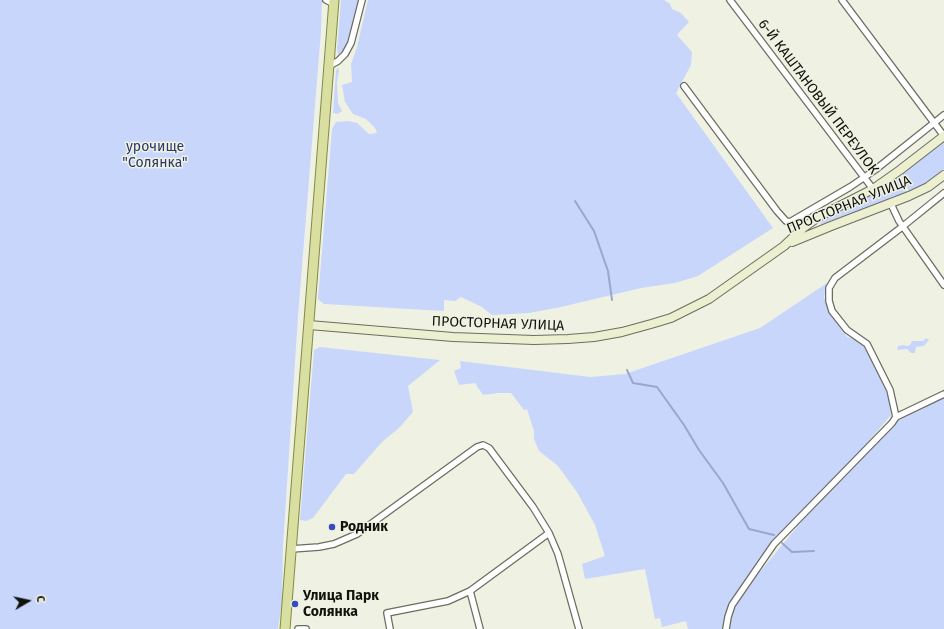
<!DOCTYPE html>
<html>
<head>
<meta charset="utf-8">
<style>
	body { margin:0 }
	#map { position:relative; width:944px; height:629px; overflow:hidden; background:#eff2e2; font-family:"Fira Sans",sans-serif }
	canvas { display:block }
	.north { position:absolute; left:8px; top:581px; width:40px; height:40px; -webkit-text-stroke:3px #eff2e2; paint-order:stroke; rotate:81deg; font-size:11px; font-weight:700; line-height:16px; text-align:center; color:#12120d }
	.north::after { content:''; display:block; margin:auto; width:14px; height:18px; background:#12120d; clip-path:polygon(50% 0,100% 100%,50% 72%,0 100%) }
</style>
</head>
<body>
<div id="map">
<canvas width="944" height="629"></canvas>
<div class="north">С</div>
</div>
<script>
const context = document.querySelector('canvas').getContext('2d');
context.lineJoin = 'round';
function paint(path, color) { context.fillStyle = color; context.fill(path, 'evenodd'); }
const shape = rows => new Path2D(rows.map(r => 'M' + r).join(''));
function strokePath(path, color, width, dash) { context.strokeStyle = color; context.lineWidth = width; context.lineCap = dash ? 'butt' : 'round'; context.setLineDash(dash || []); context.stroke(path); }
function drawText(font, color, halo, rows, align = 'center') {
  context.font = font + ' "Fira Sans",sans-serif'; context.lineWidth = 3; context.setLineDash([]); context.textBaseline = 'middle'; context.strokeStyle = halo; context.fillStyle = color; for (const [text, x, y, turn = 0] of rows) {
    context.save(); context.translate(x, y); context.rotate((+turn || 0) * Math.PI / 180); context.textAlign = isNaN(turn) ? turn : align; if (halo) context.strokeText(text, 0, 0); context.fillText(text, 0, 0); context.restore();
  }
}
paint(shape([
	[0,0,322,0,321,31,298,316,283,546,282,602,278,629,0,629],
	[341,0,360,0,349,44,341,54,338,55,337,50],
	[368,0,664,0,670,4,672,9,681,13,689,22,677,35,692,52,691,65,676,93,773,228,698,276,675,283,641,288,561,307,529,313,492,315,482,307,461,297,455,301,444,300,444,311,324,304,318,299,332,129,336,122,348,121,357,123,369,134,377,133,375,128,366,119,353,114,345,102,342,85,352,82,351,64,357,47],
	[338,68,339,71,337,82,338,103,342,111,338,114,333,113,336,70],
	[944,141,944,169,926,183,909,192,902,173],
	[900,175,907,193,822,224,819,223,820,221,828,216,873,193],
	[827,283,824,297,829,313,847,337,855,339,862,344,867,352,889,396,891,415,862,449,821,491,794,522,770,545,727,609,723,629,688,629,686,621,662,627,660,618,655,619,645,569,585,579,582,564,605,556,595,525,577,492,557,465,539,451,534,439,534,431,527,409,524,410,511,393,499,393,483,395,475,383,459,385,454,371,461,368,460,361,590,377,625,374,760,328],
	[926,338,929,340,924,346,916,347,915,353,911,353,907,349,897,350,898,346,903,345,907,346,910,345,912,341,923,341],
	[320,347,440,360,408,386,413,412,399,428,382,442,354,474,346,474,313,518,306,521,300,520,314,350],
	[944,398,944,629,729,629,731,617,735,606,744,591,811,510,896,422,904,416]
]), '#c8d6fc');
strokePath(shape([
	[575,201,594,231,608,271,612,300],
	[627,370,633,383,657,387,684,425,699,450,723,483,749,529,774,535],
	[782,543,792,552,814,551]
]), '#9aa7cc', 2);
const minor = shape([
	[326,0,334,4],
	[730,0,873,189],
	[842,0,944,136],
	[329,66,338,61,345,54,351,43,362,0],
	[684,86,777,211,786,221,790,222,850,187,875,170,944,115],
	[891,204,899,221,944,285],
	[896,417,944,394],
	[291,549,319,547,334,544,357,534,477,447,483,445,489,448,533,507,549,533,558,554,579,629],
	[298,629,306,629],
	[390,629,387,613,448,601,470,591],
	[480,629,470,591,549,533],
	[726,629,728,617,732,605,774,544,892,423,896,417,890,390,867,344,847,330,832,311,829,301,829,288,835,278,902,227,944,193]
]);
const secondary = shape([
	[792,242,831,226,909,196,928,187,944,175],
	[309,325,453,337,534,340,568,339,594,337,622,332,651,324,671,318,709,299,784,246,803,228,820,216,873,189,900,170,944,136]
]);
const primary = shape([
	[285,629,334,0]
]);
strokePath(minor, '#6b6d60', 8);
strokePath(secondary, '#6b6d60', 10);
strokePath(primary, '#838a44', 11);
strokePath(minor, '#fff', 5.5);
strokePath(secondary, '#ecefd0', 8);
strokePath(primary, '#d9dfa0', 9);
for (const [x, y, r, color] of [
	[332,527,4,"#364bbd"],
	[295,604,4,"#364bbd"]
]) { const dot = new Path2D(); dot.arc(x, y, r, 0, 2 * Math.PI); context.fillStyle = color; context.fill(dot); strokePath(dot, '#eff2e2', 1.5); }
drawText('14px', '#12120d', '#eff2e2', [
	["6-Й КАШТАНОВЫЙ ПЕРЕУЛОК",818,97,53],
	["ПРОСТОРНАЯ УЛИЦА",849,205,-22],
	["ПРОСТОРНАЯ УЛИЦА",498,324,2]
]);
drawText('14px', '#2a3768', '#eff2e2', [
	["урочище",155,147],
	["\"Солянка\"",155,163]
]);
drawText('bold 14px', '#12120d', '#eff2e2', [
	["Родник",340,527],
	["Улица Парк",303,596],
	["Солянка",303,612]
], 'left');
</script>
</body>
</html>
